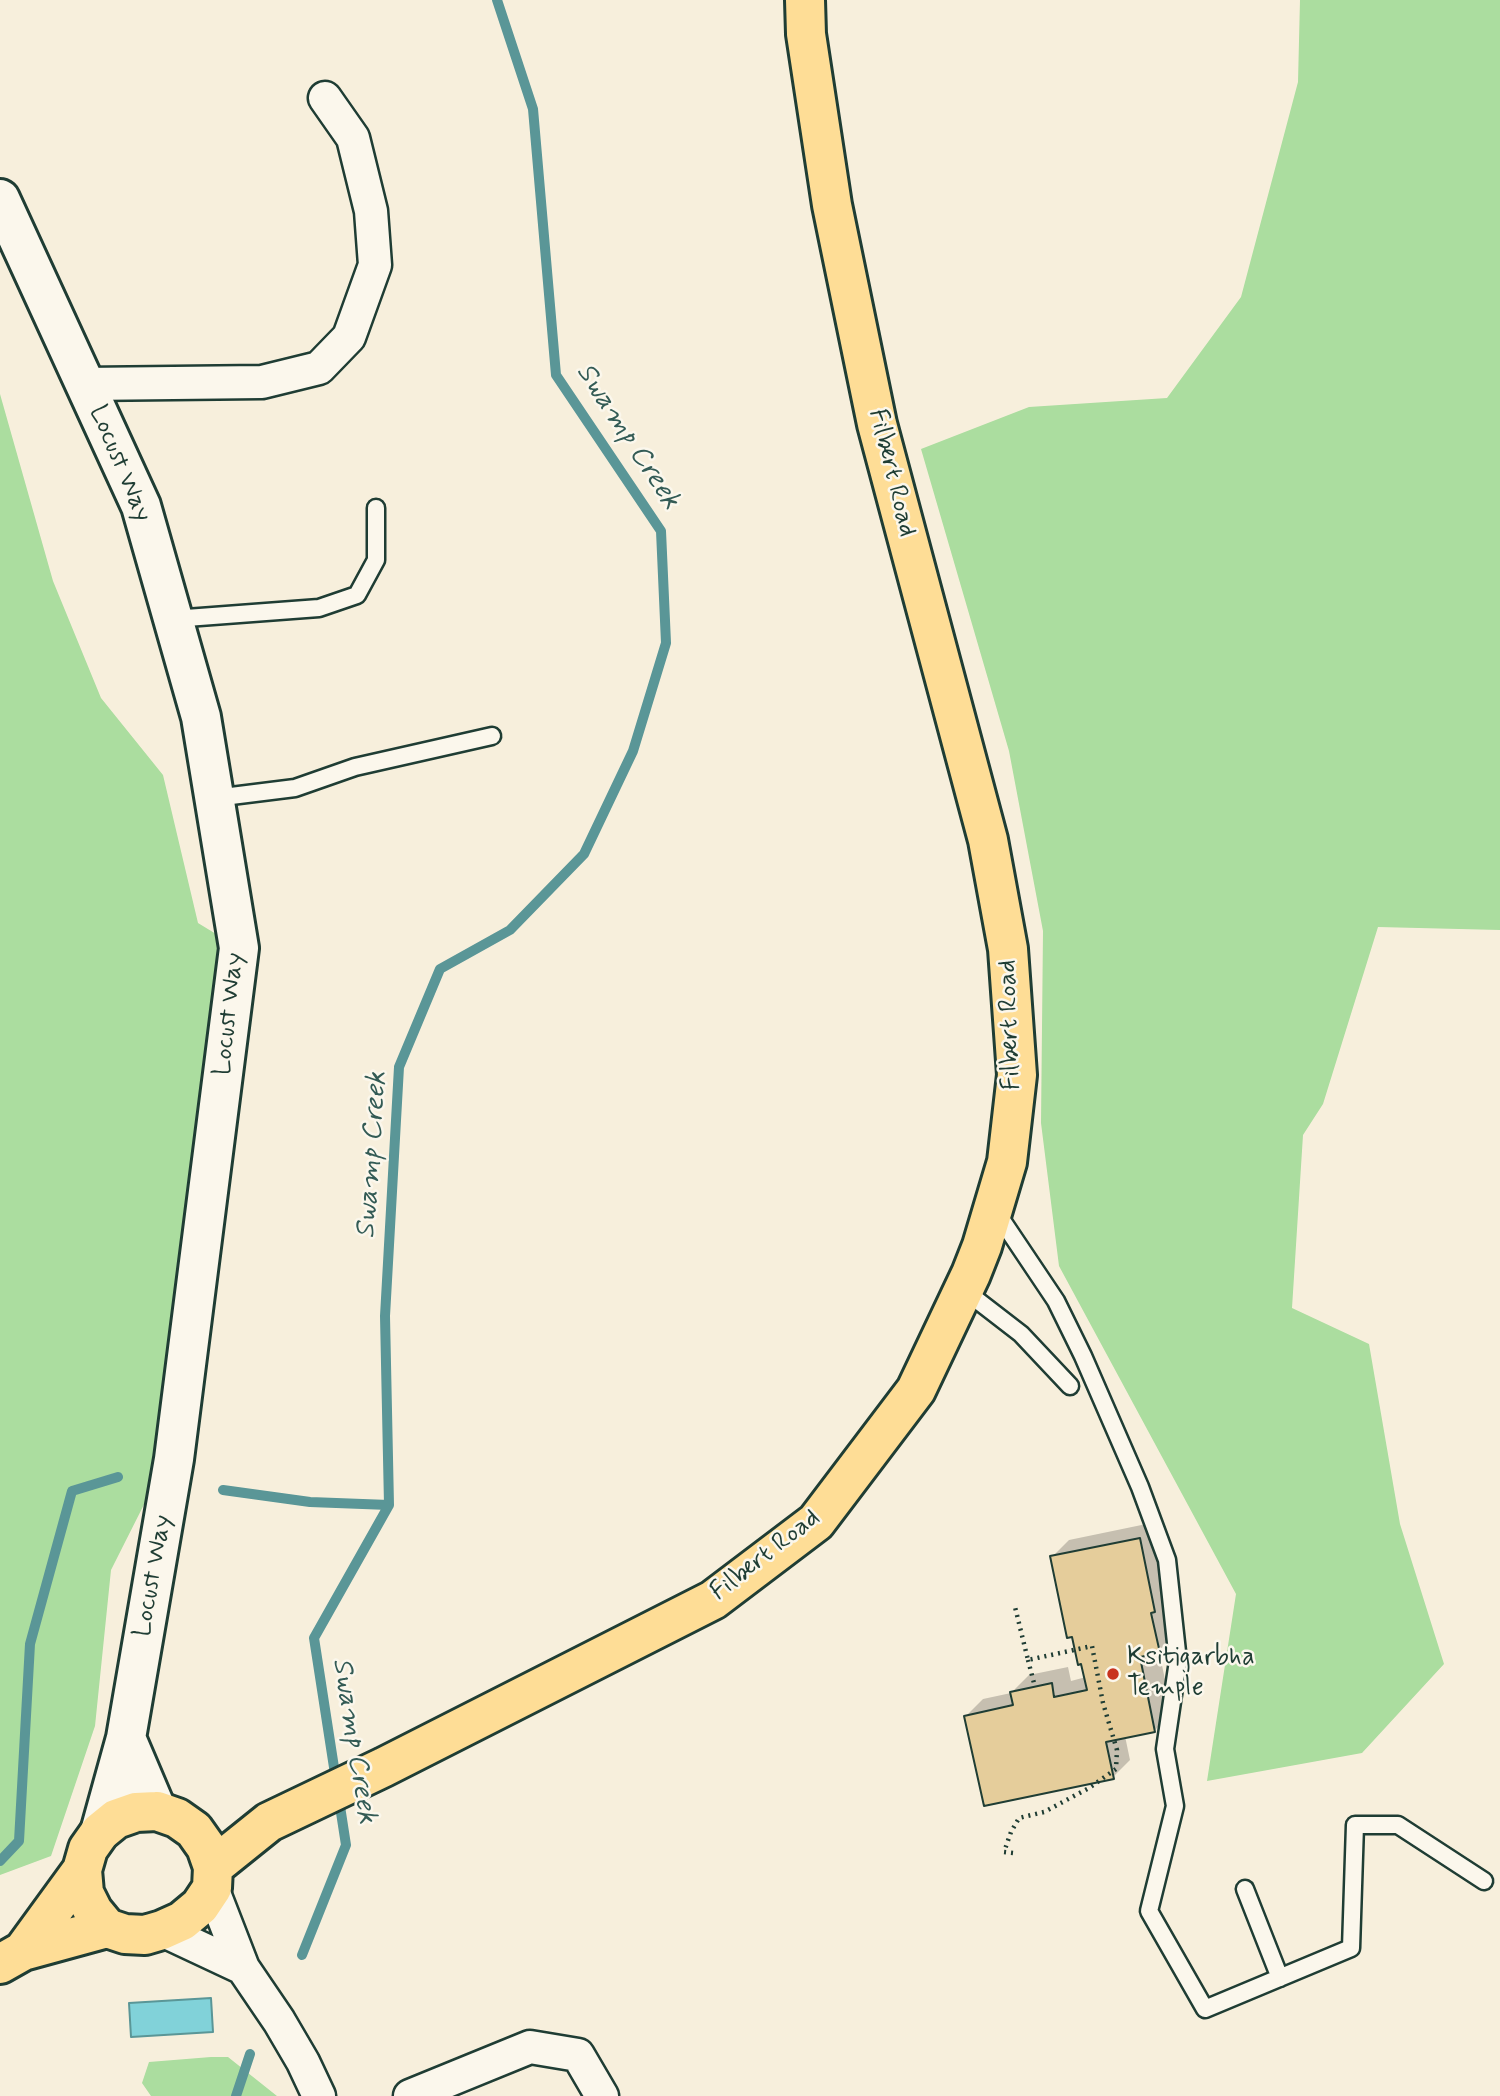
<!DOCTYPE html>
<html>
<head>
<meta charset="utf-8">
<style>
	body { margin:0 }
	canvas { display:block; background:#f7efdc }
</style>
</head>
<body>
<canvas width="1500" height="2096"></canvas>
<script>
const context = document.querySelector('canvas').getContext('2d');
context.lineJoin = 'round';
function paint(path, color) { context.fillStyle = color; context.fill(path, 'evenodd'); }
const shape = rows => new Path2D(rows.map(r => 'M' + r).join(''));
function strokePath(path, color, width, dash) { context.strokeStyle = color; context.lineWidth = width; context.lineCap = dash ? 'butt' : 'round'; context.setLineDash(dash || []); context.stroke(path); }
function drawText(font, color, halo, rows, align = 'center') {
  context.font = font + ' Mynerve,sans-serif'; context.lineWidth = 5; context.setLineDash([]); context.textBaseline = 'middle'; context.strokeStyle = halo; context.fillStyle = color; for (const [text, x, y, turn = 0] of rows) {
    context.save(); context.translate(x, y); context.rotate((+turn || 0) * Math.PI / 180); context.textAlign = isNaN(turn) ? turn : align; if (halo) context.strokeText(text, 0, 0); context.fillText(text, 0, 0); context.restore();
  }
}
paint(shape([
	[1300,0,1500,0,1500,930,1378,927,1323,1104,1303,1135,1292,1308,1369,1344,1400,1524,1444,1664,1362,1753,1207,1781,1236,1594,1059,1266,1041,1123,1043,931,1009,751,921,449,1029,407,1167,398,1241,297,1298,82],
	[0,394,53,581,101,698,163,775,198,923,239,948,177,1439,111,1570,95,1726,51,1856,0,1875],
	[211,2057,228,2057,277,2096,151,2096,142,2083,149,2062]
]), '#abdd9f');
const water = shape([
	[211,1998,213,2032,131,2037,129,2003,211,1998]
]);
paint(water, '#81d2d9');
strokePath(water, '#5a9697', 2);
paint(shape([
	[1156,1522,1176,1634,1159,1651,1172,1713,1155,1730,1125,1736,1130,1760,1113,1777,966,1716,983,1699,1011,1693,1029,1675,1068,1667,1071,1681,1086,1677,1052,1557,1069,1540]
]), '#0003');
strokePath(shape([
	[223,1490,310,1502,389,1505],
	[0,1861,19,1841,30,1644,72,1491,118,1477],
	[302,1955,346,1845,314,1638,389,1505,385,1316,399,1067,440,969,510,930,584,854,633,751,666,643,661,531,556,375,533,109,497,0],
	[236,2096,250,2054]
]), '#5a9697', 10);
const building = shape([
	[1140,1538,1155,1612,1151,1613,1160,1653,1140,1657,1155,1732,1106,1742,1114,1779,984,1806,964,1716,1013,1705,1010,1692,1052,1683,1054,1697,1087,1690,1081,1664,1078,1665,1072,1637,1067,1638,1050,1556,1140,1538]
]);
paint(building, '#e5cd9b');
strokePath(building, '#1f3d34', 2);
const lane = shape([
	[173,619,319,608,357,595,376,560,376,508],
	[215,798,295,788,355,767,492,736],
	[997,1213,1056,1301,1083,1356,1140,1487,1167,1560,1178,1661,1165,1749,1175,1806,1149,1911,1205,2009,1351,1948,1355,1825,1398,1825,1484,1881],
	[964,1290,1021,1334,1070,1386],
	[1245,1889,1280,1978]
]);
const street = shape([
	[85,384,262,382,319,368,349,337,375,265,371,211,353,138,325,98],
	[212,1888,243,1968,279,2021,303,2062,319,2096],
	[162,1930,243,1968],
	[410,2096,530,2047,578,2055,602,2096]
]);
const secondary = shape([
	[0,199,141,506,201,717,239,948,174,1459,126,1738,100,1832],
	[126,1738,157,1811]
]);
const primary = shape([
	[157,1811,177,1818,194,1830,206,1847,213,1867,212,1888,200,1906,182,1921,162,1930,145,1935,125,1934,107,1928,93,1911,84,1893,82,1870,88,1849,100,1832,116,1819,136,1812,157,1811],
	[213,1867,269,1822,384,1767,713,1600,816,1522,916,1390,971,1274,982,1246,1007,1162,1017,1075,1008,949,988,840,877,424,832,205,806,34,805,0],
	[23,1951,82,1870],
	[0,1964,23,1951,107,1928]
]);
strokePath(lane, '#1f3d34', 21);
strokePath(street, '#1f3d34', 37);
strokePath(secondary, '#1f3d34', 44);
strokePath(primary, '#1f3d34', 44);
strokePath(shape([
	[1028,1660,1035,1687],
	[1013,1853,1004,1852,1011,1832,1019,1818,1044,1812,1089,1788,1116,1769,1117,1750,1103,1703,1092,1646,1028,1660,1015,1607]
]), '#1f3d34', 4.5, [2, 5]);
strokePath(lane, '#fbf7ec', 16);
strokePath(street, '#fbf7ec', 32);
strokePath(secondary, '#fbf7ec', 38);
strokePath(primary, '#fedd96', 38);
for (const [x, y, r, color] of [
	[1113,1674,7,"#c8321e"]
]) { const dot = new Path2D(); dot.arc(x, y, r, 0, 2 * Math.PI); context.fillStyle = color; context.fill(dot); strokePath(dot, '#fbf7ec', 2.5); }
drawText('26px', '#1f3d34', '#fbf7ec', [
	["Locust Way",119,464,67],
	["Filbert Road",891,473,76],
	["Locust Way",230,1014,-84],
	["Filbert Road",1011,1025,-92],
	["Filbert Road",766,1556,-38],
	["Locust Way",154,1576,-80]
]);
drawText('26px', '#1f3d34', '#fbf7ec', [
	["Ksitigarbha",1127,1659],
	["Temple",1127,1689]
], 'left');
drawText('italic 28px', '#335b55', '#fbf7ec', [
	["Swamp Creek",627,437,57],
	["Swamp Creek",373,1155,-86],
	["Swamp Creek",353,1741,81]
]);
</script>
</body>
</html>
